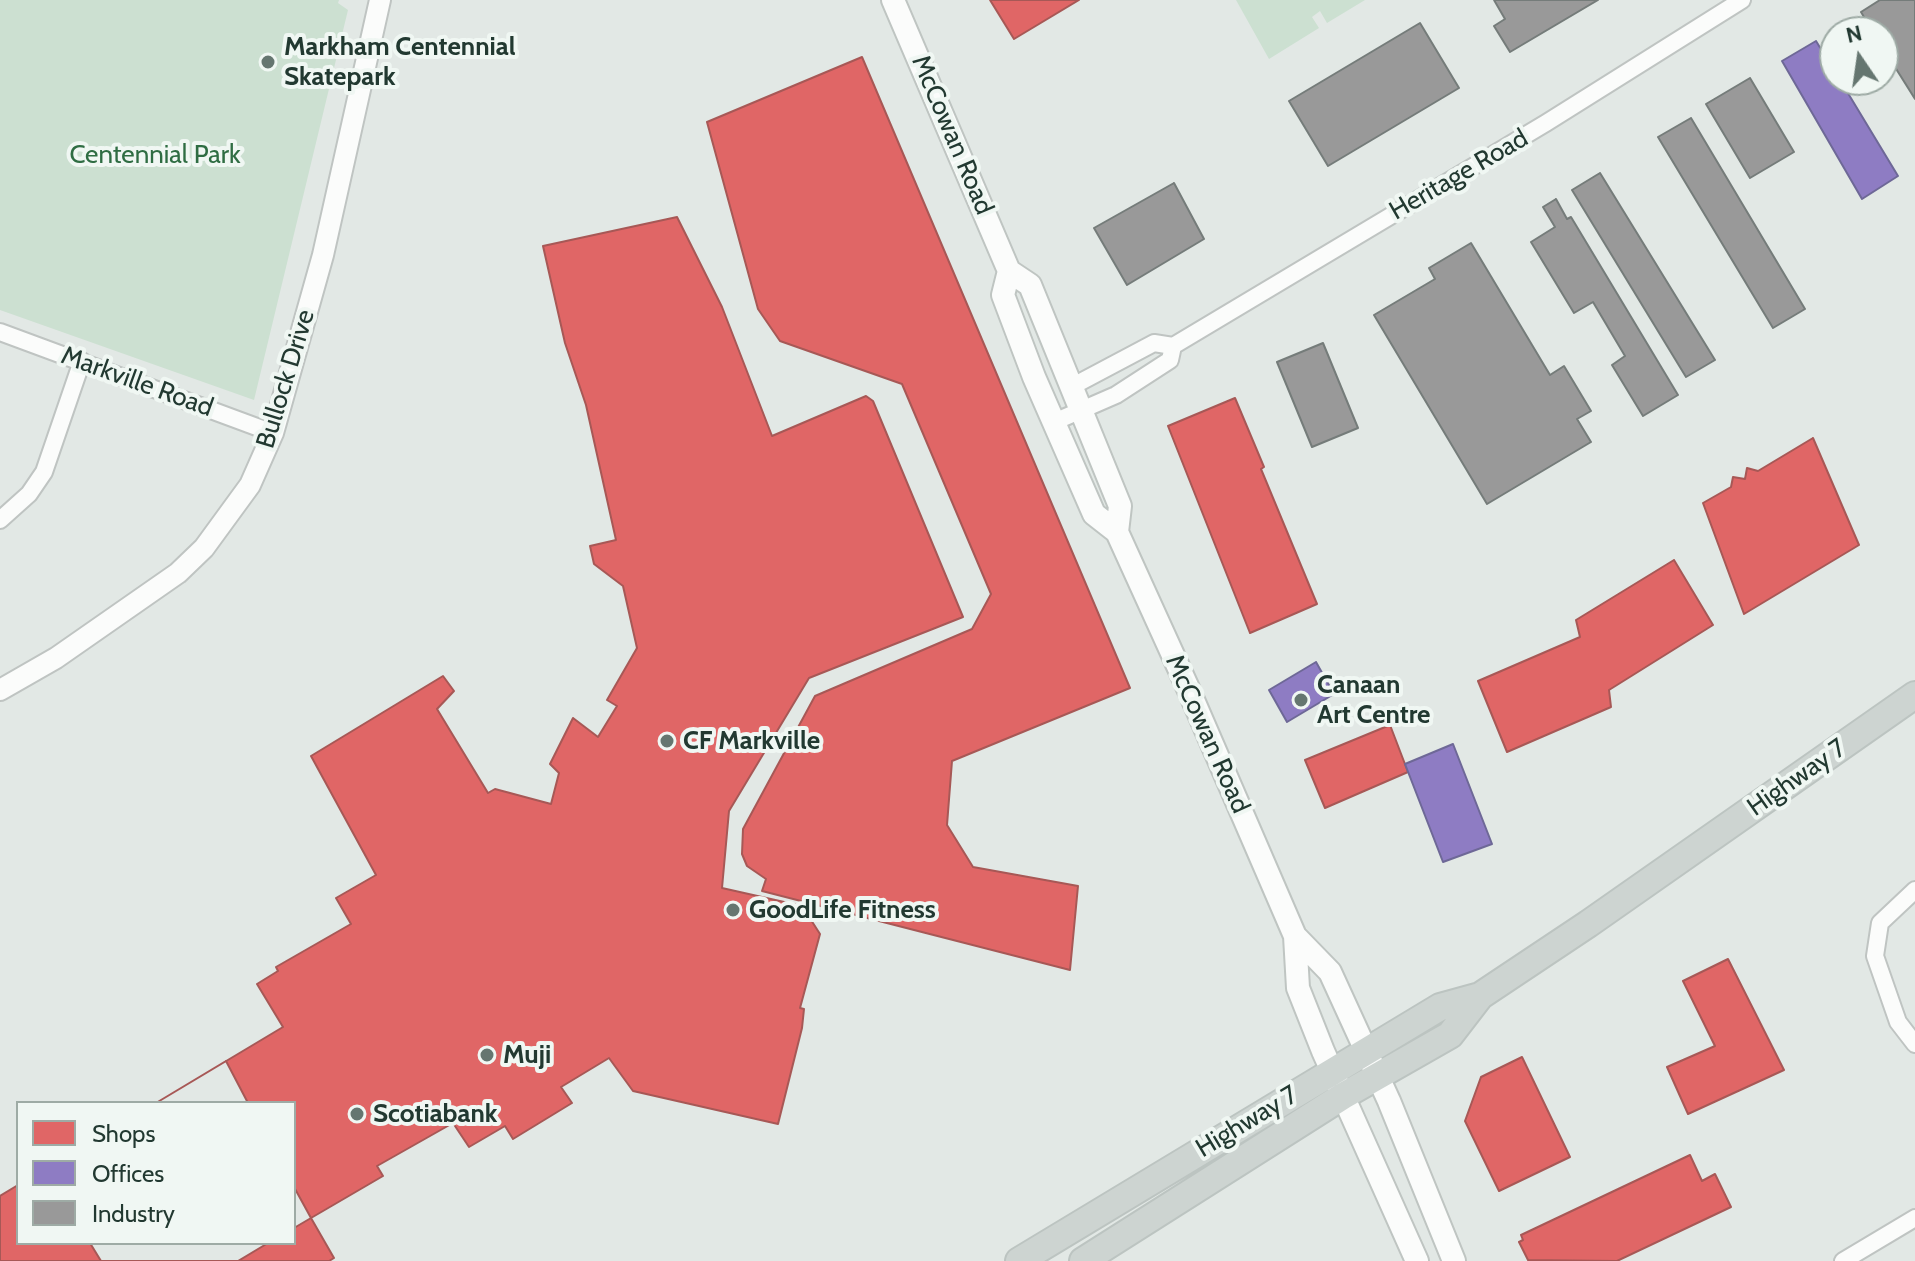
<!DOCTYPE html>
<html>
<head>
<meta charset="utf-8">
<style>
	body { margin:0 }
	#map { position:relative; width:1915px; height:1261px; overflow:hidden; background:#e2e8e5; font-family:Cabin,sans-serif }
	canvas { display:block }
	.legend { position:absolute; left:16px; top:1101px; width:280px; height:144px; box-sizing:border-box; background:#f0f7f3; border:2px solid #9eaba5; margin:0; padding:10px 14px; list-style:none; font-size:24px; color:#223931 }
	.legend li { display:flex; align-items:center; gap:16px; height:40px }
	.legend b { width:40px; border:2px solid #9eaba5 }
	.north { position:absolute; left:1819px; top:16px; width:80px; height:80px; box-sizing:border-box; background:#f0f7f3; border:2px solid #9eaba5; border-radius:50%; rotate:347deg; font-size:22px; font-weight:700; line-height:32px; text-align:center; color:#223931 }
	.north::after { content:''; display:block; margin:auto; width:28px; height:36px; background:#657670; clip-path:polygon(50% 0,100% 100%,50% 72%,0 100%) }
</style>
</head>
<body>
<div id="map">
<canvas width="1915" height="1261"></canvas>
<ul class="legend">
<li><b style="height:22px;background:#e06666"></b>Shops</li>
<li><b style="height:22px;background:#8e7cc3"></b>Offices</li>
<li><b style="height:22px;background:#999"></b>Industry</li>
</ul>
<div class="north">N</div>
</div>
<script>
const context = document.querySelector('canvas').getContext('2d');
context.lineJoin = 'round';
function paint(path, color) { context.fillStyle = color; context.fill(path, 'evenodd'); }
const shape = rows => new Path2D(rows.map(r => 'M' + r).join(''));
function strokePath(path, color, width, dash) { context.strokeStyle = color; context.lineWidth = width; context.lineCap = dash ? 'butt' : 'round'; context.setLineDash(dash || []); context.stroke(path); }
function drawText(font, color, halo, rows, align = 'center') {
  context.font = font + ' Cabin,sans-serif'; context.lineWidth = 8; context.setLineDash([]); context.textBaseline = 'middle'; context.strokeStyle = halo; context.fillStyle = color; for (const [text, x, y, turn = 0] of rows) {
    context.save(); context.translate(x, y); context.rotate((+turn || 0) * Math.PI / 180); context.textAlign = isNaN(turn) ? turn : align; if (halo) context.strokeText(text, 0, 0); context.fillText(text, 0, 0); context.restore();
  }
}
paint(shape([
	[0,0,339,0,338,3,348,10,254,400,0,310],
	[1236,0,1365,0,1327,23,1320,11,1312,17,1319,28,1269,59]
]), '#cce0d1');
const shops = shape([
	[990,0,1079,0,1014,39,990,0],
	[862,57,1130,688,952,761,947,825,973,867,1078,886,1070,970,762,891,766,879,747,866,742,854,743,829,815,696,972,629,991,594,902,384,780,341,758,309,707,122,862,57],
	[677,217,722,307,772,436,866,396,873,401,963,617,809,678,729,811,722,888,802,906,820,934,800,1008,804,1009,802,1028,778,1124,633,1091,609,1058,561,1087,572,1103,513,1139,505,1126,469,1147,453,1123,377,1166,383,1176,311,1218,334,1258,329,1261,0,1261,0,1196,18,1185,18,1243,294,1243,294,1103,156,1103,283,1027,257,984,278,971,276,967,351,924,336,898,376,875,311,756,443,676,454,691,437,709,488,793,495,789,551,804,559,773,550,764,573,718,598,737,617,706,607,700,637,648,623,586,594,564,590,546,616,540,586,405,565,343,543,246,677,217],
	[1235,398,1264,467,1261,469,1317,604,1250,633,1168,426,1235,398],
	[1813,438,1859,545,1744,614,1703,503,1731,487,1733,477,1745,479,1747,468,1758,471,1813,438],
	[1674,560,1713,625,1609,690,1611,707,1507,752,1478,681,1580,637,1576,620,1674,560],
	[1390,725,1408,772,1325,808,1305,760,1390,725],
	[1728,959,1784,1070,1688,1114,1667,1067,1715,1046,1683,981,1728,959],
	[1522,1057,1570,1157,1499,1191,1465,1121,1481,1077,1522,1057],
	[226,1061,248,1103,156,1103,226,1061],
	[1690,1155,1702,1181,1715,1174,1731,1207,1617,1261,1528,1260,1519,1242,1523,1240,1521,1235,1690,1155],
	[294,1187,311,1218,294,1228,294,1187],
	[90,1243,268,1243,238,1261,101,1261,90,1243]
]);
paint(shops, '#e06666');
strokePath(shops, '#a75856', 2);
const offices = shape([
	[1816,41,1835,72,1835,80,1840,80,1898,176,1862,199,1782,61,1816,41],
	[1316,662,1334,694,1287,722,1269,690,1316,662],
	[1453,744,1492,844,1443,862,1405,764,1453,744]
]);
paint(offices, '#8e7cc3');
strokePath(offices, '#6e6897', 2);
const industry = shape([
	[1494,0,1598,0,1510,52,1494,26,1505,19,1494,0],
	[1880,0,1915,0,1915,99,1883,48,1883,32,1873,32,1861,12,1880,0],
	[1420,23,1459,88,1328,166,1289,101,1420,23],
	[1750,78,1794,152,1750,178,1706,104,1750,78],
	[1691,118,1805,309,1773,328,1658,137,1691,118],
	[1600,173,1715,360,1686,377,1572,190,1600,173],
	[1174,183,1204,239,1127,285,1094,228,1174,183],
	[1556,199,1567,219,1571,217,1678,395,1643,416,1612,365,1625,356,1593,302,1574,313,1531,242,1555,227,1543,207,1556,199],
	[1471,243,1550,375,1564,366,1591,411,1577,419,1591,442,1487,504,1374,315,1435,279,1429,268,1471,243],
	[1323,343,1358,428,1312,447,1277,362,1323,343]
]);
paint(industry, '#999');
strokePath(industry, '#757c7a', 2);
const minor = shape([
	[0,332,273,433],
	[1071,387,1154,343,1173,346,1546,123,1742,0],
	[1054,422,1116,395,1170,360,1173,346],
	[0,520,29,494,44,472,82,361],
	[1915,890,1880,923,1875,956,1898,1022,1915,1044],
	[1843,1261,1915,1218]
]);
const tertiary = shape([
	[0,690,56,658,178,573,204,548,250,485,273,433,323,255,380,0]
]);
const secondary = shape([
	[893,0,1009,271,1030,285,1120,506,1117,532],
	[1009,271,1003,295,1034,377,1094,514,1117,532,1187,686,1295,936,1298,988,1323,1051,1417,1261],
	[1295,936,1330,972,1389,1101,1454,1261]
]);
const primary = shape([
	[1019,1261,1440,1007,1480,996,1588,924,1915,695],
	[1083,1261,1343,1096,1450,1035,1480,996]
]);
strokePath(minor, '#bfc4c2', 20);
strokePath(tertiary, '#bfc4c2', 24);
strokePath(secondary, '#bfc5c2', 26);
strokePath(primary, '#bcc4c1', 30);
strokePath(minor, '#fbfcfb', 16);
strokePath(tertiary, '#fbfcfb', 20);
strokePath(secondary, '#fbfcfb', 22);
strokePath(primary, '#cdd4d1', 26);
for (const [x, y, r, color] of [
	[268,62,8,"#657670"],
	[1301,700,8,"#657670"],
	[667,741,8,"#657670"],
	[733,910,8,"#657670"],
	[487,1055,8,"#657670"],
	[357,1114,8,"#657670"]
]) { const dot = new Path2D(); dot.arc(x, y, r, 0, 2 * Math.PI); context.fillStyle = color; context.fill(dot); strokePath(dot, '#f0f7f3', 3); }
drawText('bold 26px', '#223931', '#f0f7f3', [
	["Markham Centennial",284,47],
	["Skatepark",284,77],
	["Canaan",1317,685],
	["Art Centre",1317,715],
	["CF Markville",683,741],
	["GoodLife Fitness",749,910],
	["Muji",503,1055],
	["Scotiabank",373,1114]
], 'left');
drawText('26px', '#223931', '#f0f7f3', [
	["McCowan Road",952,135,67],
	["Heritage Road",1459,175,-30],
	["Bullock Drive",286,379,-73],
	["Markville Road",137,382,20],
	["McCowan Road",1207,734,66],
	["Highway 7",1797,778,-35],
	["Highway 7",1247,1122,-31]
]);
drawText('26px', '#2f6d43', '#f0f7f3', [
	["Centennial Park",155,155]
]);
</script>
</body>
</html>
